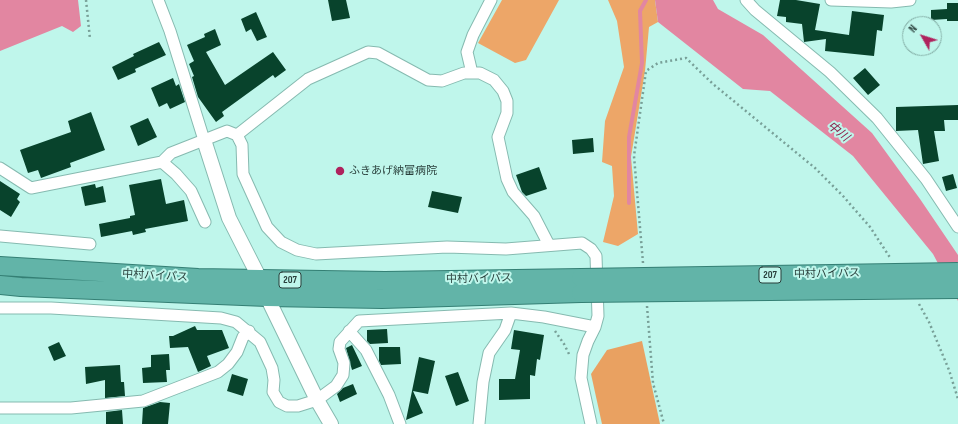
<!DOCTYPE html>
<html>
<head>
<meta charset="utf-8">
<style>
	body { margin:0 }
	#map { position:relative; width:958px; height:424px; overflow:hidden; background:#bff6eb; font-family:"Sofia Sans Condensed",sans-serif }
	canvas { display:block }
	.north { position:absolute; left:902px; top:16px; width:40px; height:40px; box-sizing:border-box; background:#bff6eb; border:1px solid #83ada5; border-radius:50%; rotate:309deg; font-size:11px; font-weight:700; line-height:16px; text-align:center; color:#293f3b }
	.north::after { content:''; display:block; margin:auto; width:14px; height:18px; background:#af225d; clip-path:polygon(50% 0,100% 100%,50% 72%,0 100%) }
</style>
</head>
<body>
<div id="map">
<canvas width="958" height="424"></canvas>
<div class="north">N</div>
</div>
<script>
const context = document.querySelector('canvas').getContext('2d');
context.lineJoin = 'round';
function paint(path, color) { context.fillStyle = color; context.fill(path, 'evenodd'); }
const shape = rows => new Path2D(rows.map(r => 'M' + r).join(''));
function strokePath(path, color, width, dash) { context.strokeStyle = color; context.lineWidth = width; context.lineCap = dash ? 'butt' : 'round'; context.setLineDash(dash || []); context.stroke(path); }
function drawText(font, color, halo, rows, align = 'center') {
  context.font = font + ' "Sofia Sans Condensed","Noto Sans JP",sans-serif'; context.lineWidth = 4; context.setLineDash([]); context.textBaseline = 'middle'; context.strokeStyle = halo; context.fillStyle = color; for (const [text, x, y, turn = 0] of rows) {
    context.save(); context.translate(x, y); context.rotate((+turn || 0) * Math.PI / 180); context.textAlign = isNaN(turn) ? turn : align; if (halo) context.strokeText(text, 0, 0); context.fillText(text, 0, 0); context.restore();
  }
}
paint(shape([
	[502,0,559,0,526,60,515,63,478,43],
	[608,0,655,0,658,22,649,27,645,71,631,157,638,234,618,246,603,242,614,196,612,166,602,162,605,121,624,67,617,21]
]), '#eda668');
paint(shape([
	[642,341,660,424,602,424,591,374,607,350]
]), '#e9a161');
paint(shape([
	[0,0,78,0,81,26,73,32,62,26,0,51],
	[655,0,713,0,718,9,763,35,872,133,920,199,958,255,958,301,933,254,853,156,770,91,743,89,658,22]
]), '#e286a1');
strokePath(shape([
	[629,203,629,137,642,63,640,11,646,0]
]), '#e286a1', 4);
paint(shape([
	[328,0,346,0,350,18,332,21],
	[780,0,796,0,820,4,815,30,849,35,852,11,884,15,882,31,877,30,874,56,825,51,826,39,804,42,802,24,786,22,786,17,777,16],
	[947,3,958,3,958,21,947,21,947,19,931,20,931,10,947,9],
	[256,12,267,37,257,41,251,29,246,32,241,19],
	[215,29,221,45,206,52,225,85,273,52,286,70,275,78,273,75,222,112,224,116,216,122,198,97,192,77,194,76,189,64,194,61,187,45,205,37,204,34],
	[159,42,166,55,135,69,136,72,118,80,112,67,134,56,133,54],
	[865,68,880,85,868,95,853,78],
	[173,78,176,86,179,84,185,102,170,109,167,103,159,107,151,88],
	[958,105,958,120,944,120,945,131,934,131,939,161,923,164,918,130,896,131,896,107],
	[91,112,105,150,70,163,71,167,41,178,38,170,28,173,20,150,71,132,68,121],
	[148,118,157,137,138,146,130,126],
	[593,138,594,152,573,154,572,140],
	[539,167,547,189,526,196,522,192,516,175],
	[953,174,957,188,946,191,942,177],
	[161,179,166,204,184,200,188,221,145,229,146,232,133,235,132,231,101,237,99,224,130,218,130,216,135,215,129,185],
	[0,181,20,194,17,199,20,202,11,217,0,210],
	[95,184,96,188,103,186,106,202,85,206,81,187],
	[432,191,462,197,458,213,428,207],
	[195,326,197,330,222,330,229,348,207,356,211,366,198,372,188,347,170,348,169,336,173,336],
	[387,329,388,343,370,344,367,341,367,330],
	[514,330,544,335,540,360,537,359,535,376,530,375,530,399,499,400,499,379,515,379,520,350,511,349],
	[59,342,66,356,54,361,48,347],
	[352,345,362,366,352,370,346,348],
	[379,347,400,347,401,364,381,365,379,361],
	[169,354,170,370,166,370,167,382,143,383,142,368,151,367,151,355],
	[419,357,435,361,428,394,413,391,423,413,406,420],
	[120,365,121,382,124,382,125,396,105,398,105,380,86,384,85,367],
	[458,372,469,401,456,406,445,376],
	[232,374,248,379,243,396,227,391],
	[353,384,357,394,340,402,337,394,343,388],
	[160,402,170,403,168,424,142,424,143,408],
	[122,410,123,424,106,424,106,412]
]), '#08432c');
const minor = shape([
	[158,0,170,31,204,140],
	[746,0,755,10,830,72,877,118,926,179,958,227],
	[831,0,891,2,910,0],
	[472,73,467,52,473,35,491,0],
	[237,135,308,79,368,52,378,53,428,80,442,81,464,73,480,73,494,80,503,91,507,101,507,113,498,137,507,179,513,192,534,216,549,245],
	[162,162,176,174,191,191,205,222],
	[0,168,31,188,162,162,171,153,227,131,237,135,242,145,243,174,267,227,281,242,297,250,316,254,447,247,506,249,582,243,591,249,596,256,598,316,595,327,588,341,583,355,581,378,591,424],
	[0,236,90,244],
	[0,308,51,308,221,318,236,322,260,342,272,368,274,380,273,392,279,402,287,406,298,406,317,400,336,386,343,375,344,363,339,349,340,342,359,321,511,313,544,317,595,327],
	[349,331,366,350,389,395,400,424],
	[0,408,71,408,143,401,218,372,228,364,237,352,243,337,249,331],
	[479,424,483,382,489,353,505,330,511,313]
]);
const tertiary = shape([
	[204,140,229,218,260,279,267,297,317,400,331,424]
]);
const trunk = shape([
	[0,266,198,278,385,281,581,278],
	[0,285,21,287,267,297,382,299,581,293]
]);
strokePath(minor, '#86bab0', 13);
strokePath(tertiary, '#86bab0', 16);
strokePath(trunk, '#347f74', 20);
strokePath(shape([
	[86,0,90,39],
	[643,263,634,156,646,71,658,63,686,58,713,84,815,168,843,196,870,227,891,259],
	[919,304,929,322,949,370,958,399],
	[647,306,653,383,664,424],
	[555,331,564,344,570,356]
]), '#78a098', 2.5, [2, 3]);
strokePath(minor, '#fff', 11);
strokePath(tertiary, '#fff', 14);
strokePath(trunk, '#62b4a8', 18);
const trunkBridge = shape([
	[581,278,958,272],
	[581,293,958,289]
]);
strokePath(trunkBridge, '#347f74', 20, []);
strokePath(trunkBridge, '#62b4a8', 18);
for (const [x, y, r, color] of [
	[340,171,5,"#af225d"]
]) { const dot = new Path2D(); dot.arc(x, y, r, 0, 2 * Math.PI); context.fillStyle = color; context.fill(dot); strokePath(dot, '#bff6eb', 1.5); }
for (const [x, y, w] of [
	[770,275,22],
	[290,280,22]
]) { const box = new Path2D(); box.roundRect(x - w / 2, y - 8, w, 16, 3); context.fillStyle = '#bff6eb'; context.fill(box); strokePath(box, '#293f3b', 1); }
drawText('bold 10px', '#293f3b', null, [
	["207",770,275],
	["207",290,280]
]);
drawText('11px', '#293f3b', '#bff6eb', [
	["ふきあげ納富病院",349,171]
], 'left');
drawText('11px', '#293f3b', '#bff6eb', [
	["中村バイパス",827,274,-1],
	["中村バイパス",155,276,3],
	["中村バイパス",479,279,-1]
]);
drawText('italic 12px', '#8e214c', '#bff6eb', [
	["中川",838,132,39]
]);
</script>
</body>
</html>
